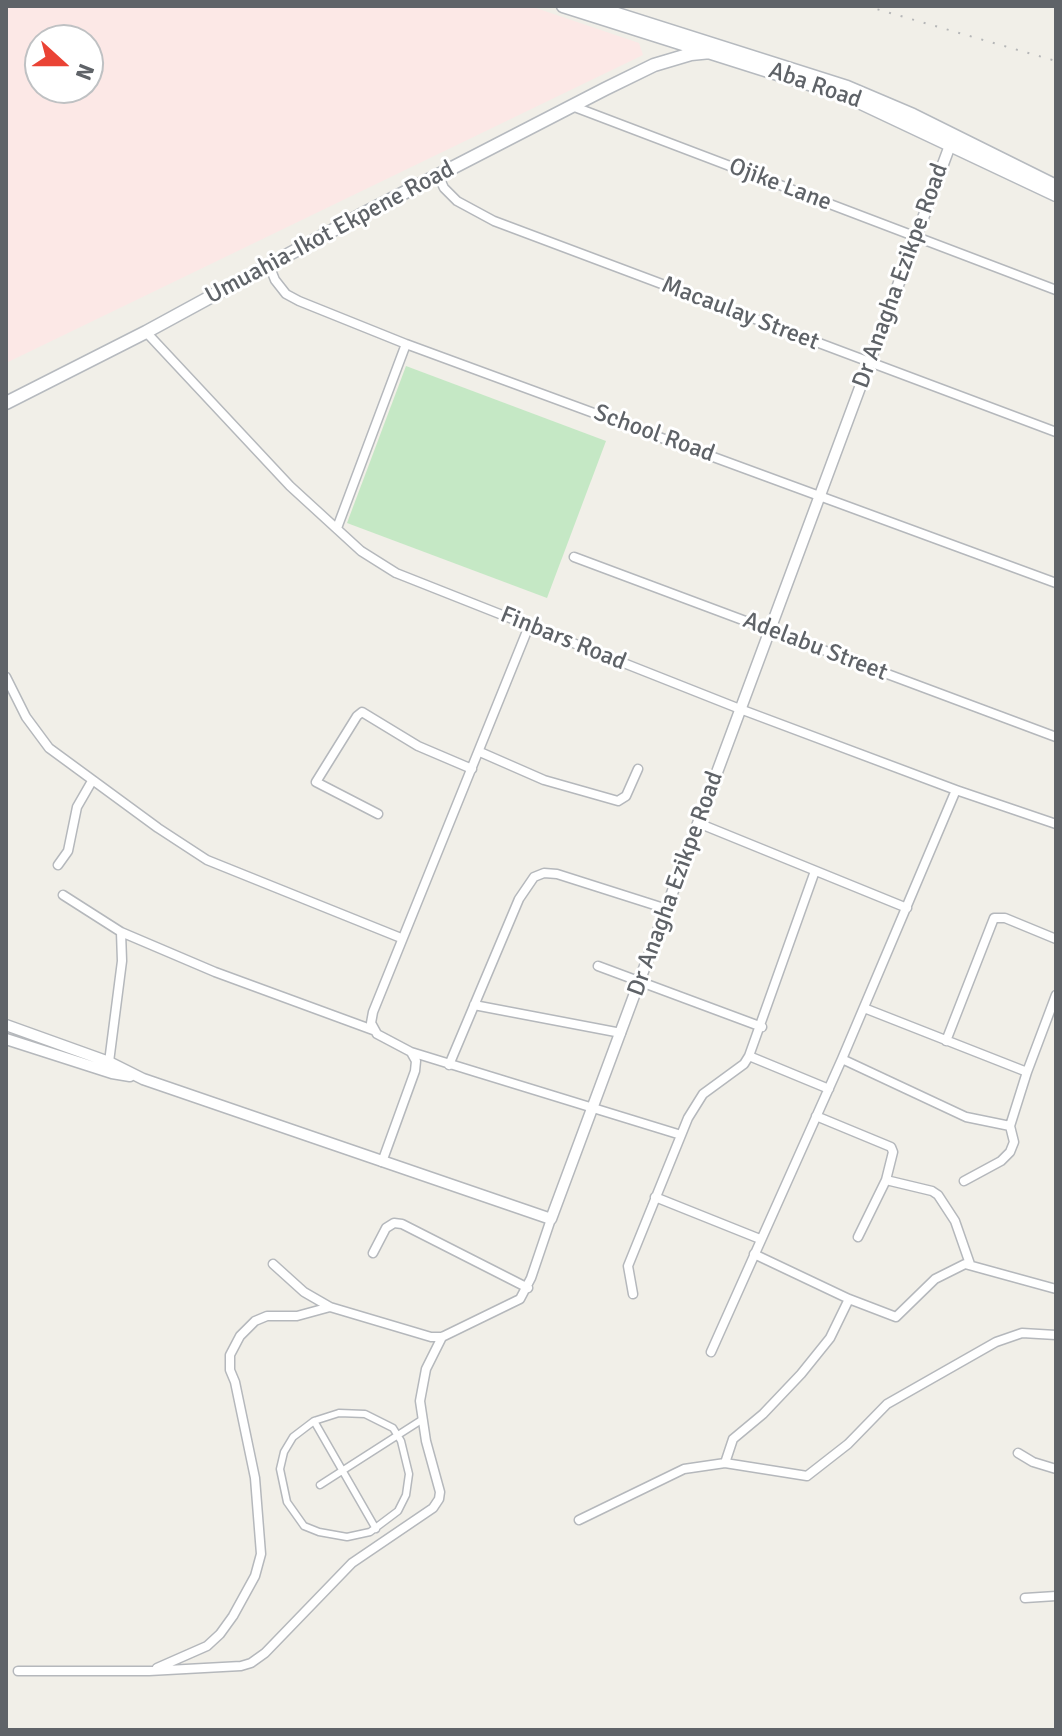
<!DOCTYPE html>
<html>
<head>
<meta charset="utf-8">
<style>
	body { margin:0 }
	#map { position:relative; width:1062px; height:1736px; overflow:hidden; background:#f1efe8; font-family:Signika,sans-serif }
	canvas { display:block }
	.frame { position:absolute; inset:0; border:8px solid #5f6368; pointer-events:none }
	.north { position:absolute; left:24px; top:24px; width:80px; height:80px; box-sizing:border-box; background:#fff; border:2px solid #bfc1c3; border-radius:50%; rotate:111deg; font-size:22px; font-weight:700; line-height:32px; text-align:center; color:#5f6368 }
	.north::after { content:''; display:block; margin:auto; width:28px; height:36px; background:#ea4335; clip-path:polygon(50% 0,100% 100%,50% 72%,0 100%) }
</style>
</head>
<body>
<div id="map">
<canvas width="1062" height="1736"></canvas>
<div class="frame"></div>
<div class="north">N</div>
</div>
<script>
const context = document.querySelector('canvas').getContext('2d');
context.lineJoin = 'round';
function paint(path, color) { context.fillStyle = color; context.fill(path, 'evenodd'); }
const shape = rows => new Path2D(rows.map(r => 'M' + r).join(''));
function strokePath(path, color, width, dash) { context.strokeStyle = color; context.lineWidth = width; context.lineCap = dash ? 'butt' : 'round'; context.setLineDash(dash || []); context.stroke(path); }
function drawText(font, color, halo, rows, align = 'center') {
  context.font = font + ' Signika,sans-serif'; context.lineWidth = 6; context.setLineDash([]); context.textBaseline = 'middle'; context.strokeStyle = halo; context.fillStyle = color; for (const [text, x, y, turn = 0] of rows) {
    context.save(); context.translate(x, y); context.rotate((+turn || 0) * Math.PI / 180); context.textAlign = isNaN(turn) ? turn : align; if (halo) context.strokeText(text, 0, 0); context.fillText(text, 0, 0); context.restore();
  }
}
paint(shape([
	[6,6,530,6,639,43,643,55,6,363],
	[40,40,88,40,88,88,40,88]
]), '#fce8e6');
paint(shape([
	[406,366,606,441,547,598,347,523]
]), '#c5e8c5');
const pedestrian = shape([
	[339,1413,365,1414,393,1428,401,1441,409,1474,406,1495,398,1511,370,1532,347,1537,319,1532,304,1526,287,1502,280,1469,284,1452,293,1437,314,1421,339,1413],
	[314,1421,376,1529],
	[320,1485,423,1419]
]);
const minor = shape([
	[572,106,1056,290],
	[438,175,444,188,457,201,494,221,1056,432],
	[269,265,275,280,286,294,299,301,406,344,1056,583],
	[146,332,290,486,361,551,396,573,740,709,956,790,1056,824],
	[337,528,406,344],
	[574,557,1056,737],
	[6,677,26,717,49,748,158,828,207,860,401,938],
	[480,752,544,780,618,801,626,796,638,769],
	[378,814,316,782,357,716,362,712,418,746,472,769],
	[698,823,907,908],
	[58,865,68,851,77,807,92,781],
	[63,895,121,932,122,961,109,1062],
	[121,932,215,972,373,1030],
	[598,966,762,1027],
	[474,1005,621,1033],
	[864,1008,1027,1072],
	[946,1041,994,918,1005,918,1056,939],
	[411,1052,681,1135],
	[749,1056,829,1089],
	[842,1059,966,1117,1010,1126,1027,1072,1056,995],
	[449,1065,519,899,534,877,544,873,557,874,667,909],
	[816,1116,891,1147,893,1152,886,1180,858,1237],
	[382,1162,415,1071,416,1061,411,1052,377,1034,371,1023,373,1012,529,626],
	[886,1180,932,1191,938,1195,955,1221,970,1264],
	[964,1181,1001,1161,1010,1152,1014,1142,1010,1126],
	[655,1197,760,1239],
	[373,1253,386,1228,394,1223,402,1224,528,1288],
	[754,1254,849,1299,896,1317,935,1279,965,1264,1056,1289],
	[273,1264,304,1292,330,1307,431,1337,442,1337,520,1299,531,1278,551,1219],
	[633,1294,628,1266,688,1118,703,1094,744,1064,749,1056,815,871],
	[711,1352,842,1059,956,790],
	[1018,1453,1033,1462,1056,1469],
	[725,1463,733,1439,763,1414,801,1374,830,1338,849,1299],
	[579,1520,684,1469,725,1463,807,1476,848,1444,887,1404,996,1342,1022,1333,1056,1335],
	[1025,1598,1056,1596],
	[157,1668,207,1646,220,1634,233,1616,255,1576,261,1554,255,1478,235,1382,230,1370,230,1355,240,1336,255,1321,267,1316,297,1316,330,1307],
	[18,1671,149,1671,241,1666,251,1663,265,1653,352,1563,433,1508,439,1499,440,1492,426,1441,420,1401,426,1369,442,1337]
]);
const tertiary = shape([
	[6,1025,109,1062,143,1079,551,1219,952,140],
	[6,1039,112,1073,130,1076]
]);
const secondary = shape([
	[563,6,844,95,1056,195],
	[592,6,847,87,913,115,1056,186],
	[6,403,146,332,359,216,605,89,654,65,691,54,711,52]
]);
strokePath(pedestrian, '#b5b8bc', 9);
strokePath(minor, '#b5b8bc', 11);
strokePath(tertiary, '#b5b8bc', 13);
strokePath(secondary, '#b6babf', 15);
strokePath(pedestrian, '#fff', 6);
strokePath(minor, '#fff', 8);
strokePath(tertiary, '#fff', 10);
strokePath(secondary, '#fff', 12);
strokePath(shape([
	[866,6,1056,61]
]), '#b6b7b8', 2, [2, 10]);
drawText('24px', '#5f6368', '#fff', [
	["Aba Road",815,86,19],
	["Ojike Lane",780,185,21],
	["Umuahia-Ikot Ekpene Road",330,233,-28],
	["Dr Anagha Ezikpe Road",901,276,-70],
	["Macaulay Street",740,314,21],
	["School Road",654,434,20],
	["Finbars Road",563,639,22],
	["Adelabu Street",815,647,21],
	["Dr Anagha Ezikpe Road",676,884,-70]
]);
</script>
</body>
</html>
